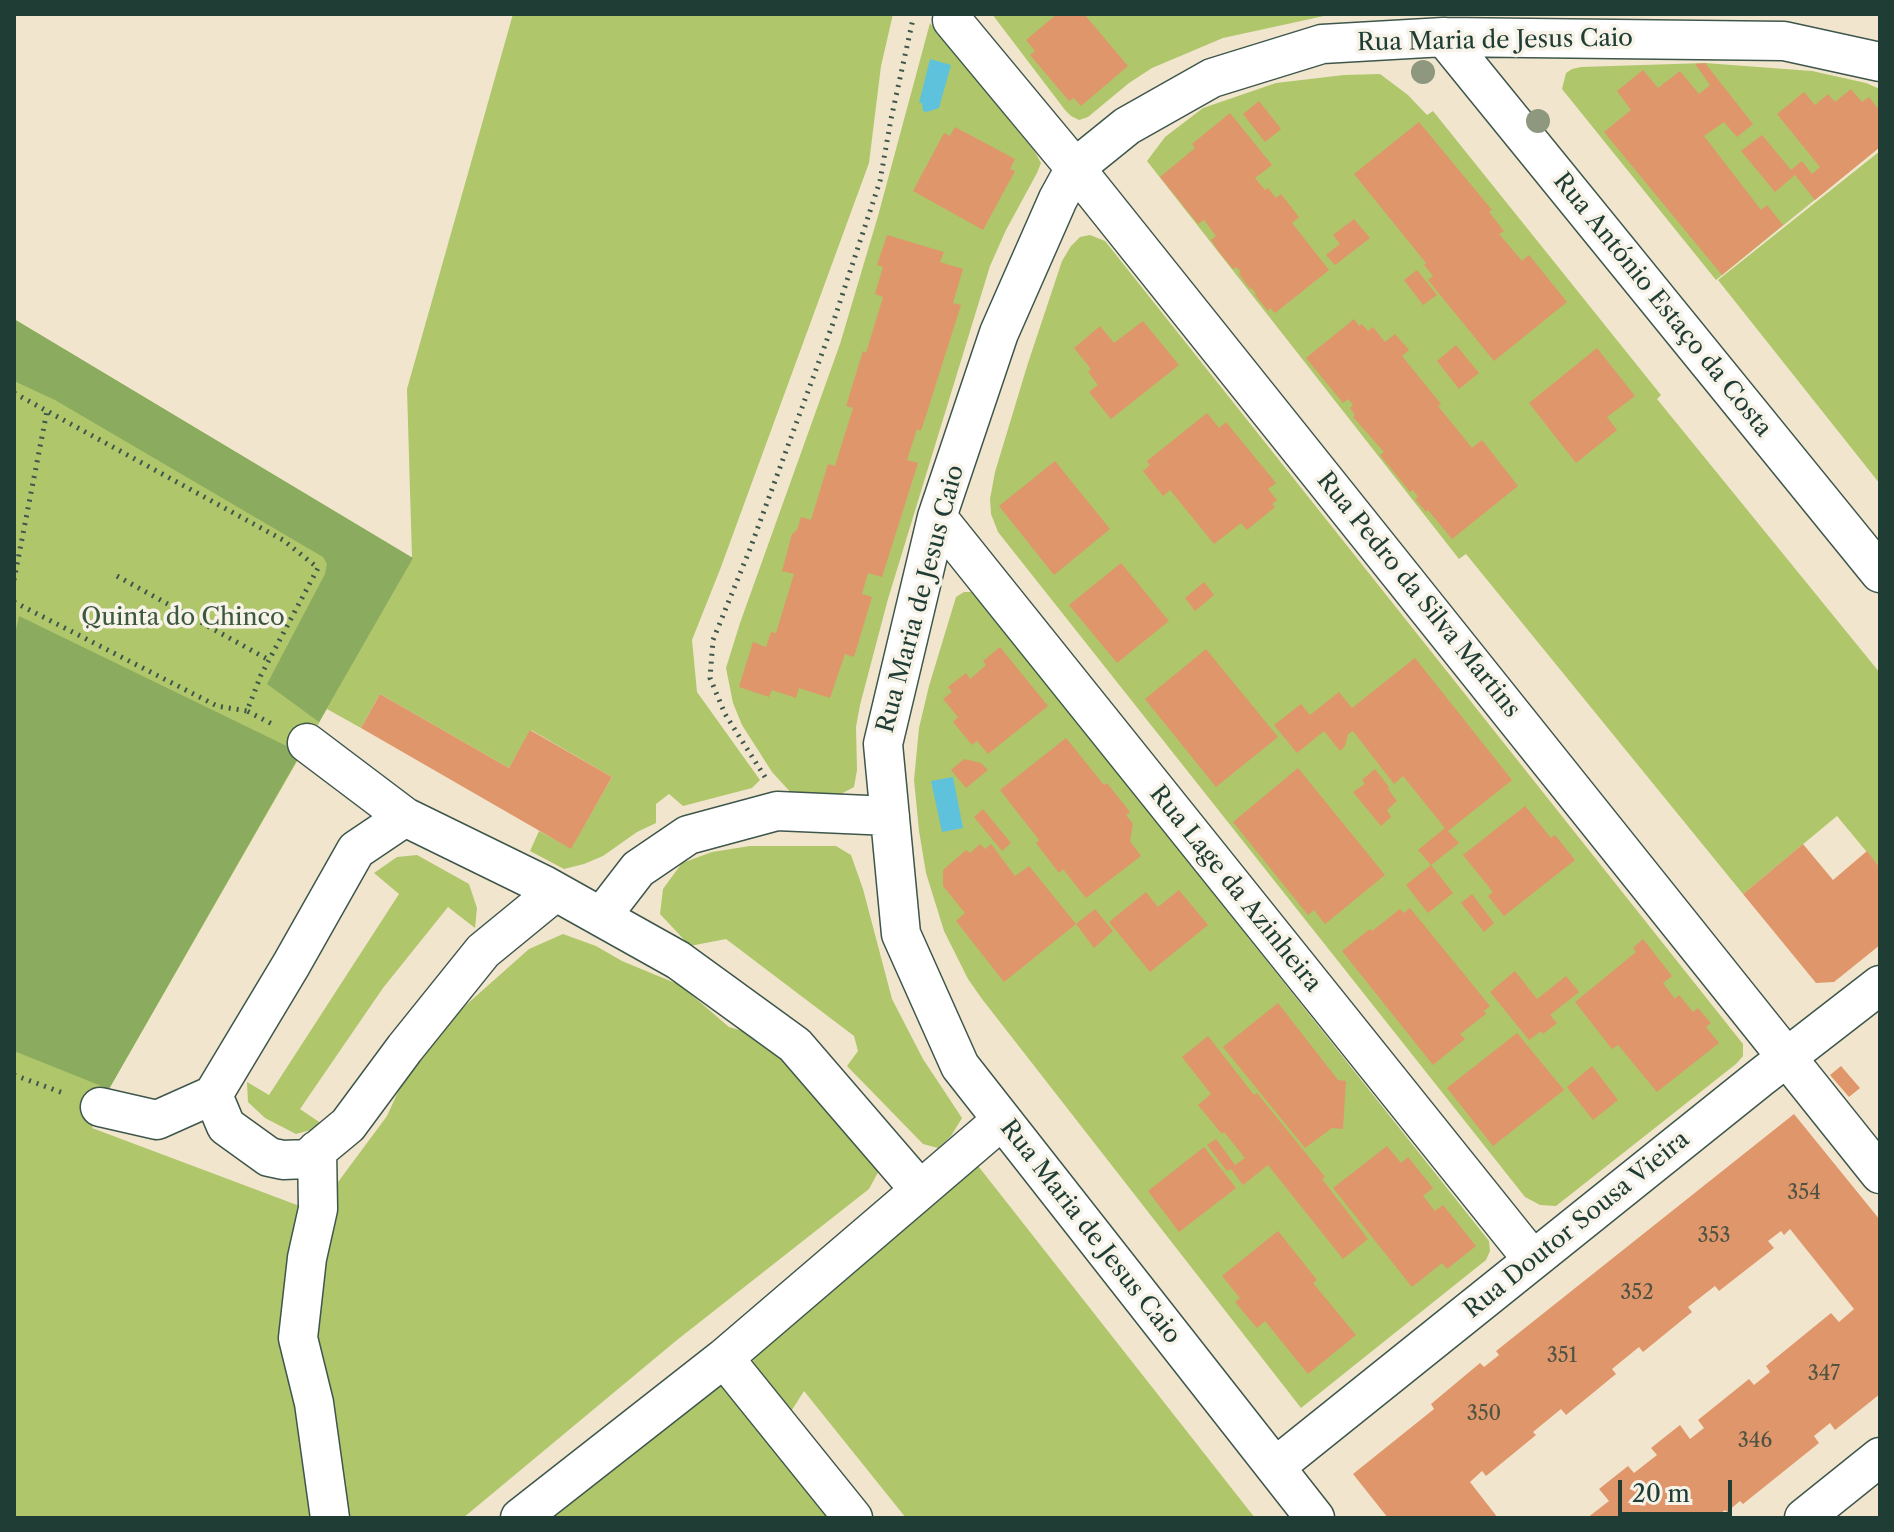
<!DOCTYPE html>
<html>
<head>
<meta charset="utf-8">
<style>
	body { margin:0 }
	#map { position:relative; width:1894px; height:1532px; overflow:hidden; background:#f1e6cd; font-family:"Libre Caslon Text",serif }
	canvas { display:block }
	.frame { position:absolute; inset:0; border:16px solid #1f3d34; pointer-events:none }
	.scale { position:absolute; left:1618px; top:1480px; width:114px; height:36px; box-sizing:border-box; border:4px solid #1f3d34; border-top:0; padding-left:10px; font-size:24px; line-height:28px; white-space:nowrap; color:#1f3d34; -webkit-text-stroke:6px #f7f3e8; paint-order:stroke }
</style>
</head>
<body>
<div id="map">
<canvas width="1894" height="1532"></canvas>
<div class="frame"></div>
<div class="scale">20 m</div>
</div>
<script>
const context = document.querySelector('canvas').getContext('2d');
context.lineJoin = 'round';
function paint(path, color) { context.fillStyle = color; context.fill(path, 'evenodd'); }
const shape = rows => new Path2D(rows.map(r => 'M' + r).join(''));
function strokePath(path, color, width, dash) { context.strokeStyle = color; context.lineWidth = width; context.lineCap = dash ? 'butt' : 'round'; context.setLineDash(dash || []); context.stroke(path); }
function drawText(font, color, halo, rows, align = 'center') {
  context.font = font + ' "Libre Caslon Text",serif'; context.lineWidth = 7; context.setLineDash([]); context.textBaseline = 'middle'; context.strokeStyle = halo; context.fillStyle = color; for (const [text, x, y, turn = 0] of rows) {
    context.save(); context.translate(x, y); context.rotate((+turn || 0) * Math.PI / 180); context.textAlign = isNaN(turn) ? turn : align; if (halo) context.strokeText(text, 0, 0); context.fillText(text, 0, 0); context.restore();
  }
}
paint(shape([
	[513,14,893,14,881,66,869,163,721,567,692,640,697,692,760,780,752,788,683,806,669,794,656,804,656,823,637,832,603,856,584,864,564,869,530,851,539,831,571,848,612,777,531,730,509,768,380,694,361,728,327,709,109,1089,92,1128,297,1205,318,1209,387,1116,402,1083,448,1021,529,949,563,934,596,946,622,961,680,985,729,1027,760,1036,795,1068,882,1165,869,1189,677,1340,463,1518,14,1518,14,319,412,558,407,389],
	[992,14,1341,14,1324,16,1223,38,1152,68,1129,83,1088,117,1079,120,1071,116,1065,110],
	[930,23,1035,152,1041,163,1037,173,1006,230,990,266,888,599,860,705,856,727,857,770,854,787,839,795,824,797,794,796,772,772,742,725,733,703,726,668,740,623,840,344,878,216],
	[1705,63,1812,71,1866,83,1880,89,1880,147,1716,280,1562,89,1566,73,1572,69,1581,67],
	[1380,74,1408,95,1427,115,1433,111,1661,395,1657,399,1880,673,1880,868,1837,816,1743,894,1466,554,1459,559,1147,161,1165,137,1203,108,1276,83,1344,75],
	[1880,151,1880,484,1718,280],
	[1090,235,1105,241,1743,1044,1743,1056,1736,1064,1556,1206,1540,1205,1525,1197,998,532,991,514,990,499,995,472,1028,363,1062,261,1071,246,1080,237],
	[964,592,971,592,977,596,1489,1241,1490,1251,1486,1260,1301,1408,982,999,968,979,944,931,926,873,919,831,914,780,919,728,929,686,956,597],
	[750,846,836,846,851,855,863,889,892,999,923,1059,962,1118,951,1136,938,1148,923,1144,847,1066,858,1051,854,1036,726,939,690,946,660,914,663,889,682,863,712,852],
	[417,855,469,884,477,908,475,928,448,907,383,988,300,1109,325,1126,296,1134,265,1118,248,1102,247,1082,269,1095,399,894,374,873,397,857],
	[975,1162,1255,1518,906,1518,804,1391,790,1413,753,1365,754,1350],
	[718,1379,830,1518,553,1518]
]), '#afc66b');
paint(shape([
	[14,319,413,558,319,722,267,684,325,574,327,564,323,557,55,400,14,381],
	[19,616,301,753,109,1089,14,1051,14,639]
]), '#8bab5f');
paint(shape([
	[930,59,951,65,939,108,927,112,923,111,922,103,919,103],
	[953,777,963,828,942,832,931,781]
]), '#5fc2dd');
paint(shape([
	[1057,14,1084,14,1128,66,1081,106,1074,98,1069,101,1030,55,1035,51,1026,40],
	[1705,63,1753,124,1737,137,1724,122,1704,136,1761,210,1767,205,1783,225,1722,275,1604,132,1631,110,1617,91,1643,70,1658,88,1680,71,1699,94,1710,85,1695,64],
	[1851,89,1862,102,1869,97,1880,111,1880,147,1815,200,1795,175,1775,192,1741,151,1762,135,1791,170,1802,161,1812,174,1820,167,1777,114,1804,92,1815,105,1828,94,1835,102],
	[1259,101,1281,129,1265,142,1243,114],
	[1230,113,1272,165,1255,178,1265,190,1268,188,1276,198,1281,194,1299,217,1292,223,1329,270,1275,313,1270,308,1268,311,1255,295,1256,294,1252,288,1250,289,1239,274,1241,272,1236,267,1233,269,1218,251,1211,240,1216,236,1204,220,1198,224,1160,177,1195,148,1192,144],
	[1419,122,1492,210,1489,212,1504,231,1499,234,1522,261,1529,255,1567,302,1494,361,1428,280,1433,276,1424,265,1426,263,1354,174],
	[955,127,1015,159,1010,169,1015,171,983,230,913,191,944,133,950,136],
	[1354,219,1370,238,1335,265,1326,255,1340,244,1333,235],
	[887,235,944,252,940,262,963,269,953,303,961,305,921,431,917,429,907,460,918,463,882,577,868,573,862,594,872,597,854,657,845,654,830,698,799,688,796,698,772,690,769,697,739,687,753,642,766,647,771,632,776,633,794,574,782,571,792,534,797,530,801,517,811,520,828,464,835,466,853,408,846,406,863,351,866,353,883,297,875,294,883,267,877,265],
	[1417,270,1437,295,1423,305,1404,280],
	[1354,319,1359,326,1362,324,1368,331,1373,327,1385,342,1395,334,1409,350,1402,356,1441,404,1438,406,1472,448,1482,440,1518,486,1452,539,1428,510,1426,512,1415,499,1418,497,1413,490,1410,492,1380,455,1384,452,1353,417,1355,415,1350,408,1353,405,1348,399,1343,403,1306,358],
	[1143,321,1179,365,1111,419,1089,392,1098,385,1088,372,1091,369,1074,348,1100,326,1114,343],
	[1456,345,1479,373,1459,389,1437,361],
	[1597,348,1635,396,1607,417,1617,430,1576,463,1529,403],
	[1207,413,1219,428,1226,422,1276,483,1268,489,1277,500,1272,504,1275,507,1247,530,1241,523,1214,544,1170,490,1163,496,1143,471,1150,465,1147,461],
	[1055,461,1110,529,1054,575,999,506],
	[1121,563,1169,621,1117,663,1069,605],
	[1204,582,1214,595,1195,611,1185,598],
	[1000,647,1048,706,988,754,977,741,972,745,953,722,958,717,943,699,952,692,948,687,966,673,970,679,986,665,983,661],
	[1206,649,1278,737,1216,787,1145,699],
	[1415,658,1512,780,1448,831,1459,843,1431,865,1418,850,1445,828,1403,776,1394,784,1353,731,1348,734,1345,746,1340,751,1324,731,1297,753,1274,725,1301,704,1310,715,1339,692,1352,708],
	[380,694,509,768,530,730,612,777,571,849,361,728],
	[1066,738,1104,785,1107,783,1130,812,1126,815,1133,824,1130,841,1141,856,1086,898,1063,869,1059,873,1036,843,1039,840,1000,790],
	[964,759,981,763,988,770,966,788,951,770],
	[1298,768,1385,875,1325,924,1314,910,1308,915,1233,822],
	[1375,769,1389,787,1388,789,1397,801,1387,810,1391,817,1381,826,1353,792,1365,784,1362,780],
	[1525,806,1551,838,1555,835,1575,860,1504,916,1488,896,1493,892,1463,855],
	[983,809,1011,843,1002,851,974,817],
	[980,844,985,849,991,844,1015,876,1029,866,1076,924,1095,909,1113,931,1094,948,1076,924,1004,982,956,921,965,913,943,886,943,870,966,850,970,853],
	[1803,844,1833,880,1867,851,1880,868,1880,945,1834,982,1816,983,1743,894],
	[1431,865,1453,893,1428,913,1406,885],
	[1179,890,1208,925,1150,972,1109,922,1146,892,1158,907],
	[1472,894,1494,923,1484,932,1461,903],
	[1410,908,1490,1006,1484,1011,1486,1014,1460,1034,1465,1039,1433,1065,1342,951,1370,929,1372,931,1400,909,1404,913],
	[1643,939,1672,976,1663,983,1675,999,1679,995,1693,1012,1698,1008,1711,1023,1706,1027,1719,1043,1657,1092,1618,1045,1612,1049,1575,1002,1636,952,1633,948],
	[1515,971,1537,999,1566,976,1579,992,1550,1015,1557,1023,1543,1034,1541,1031,1529,1040,1490,992],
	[1278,1003,1338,1080,1346,1081,1343,1129,1332,1128,1305,1148,1223,1047],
	[1517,1033,1564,1090,1493,1146,1447,1088],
	[1208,1036,1254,1095,1257,1093,1325,1177,1322,1179,1368,1239,1343,1259,1268,1165,1243,1185,1231,1169,1227,1171,1207,1145,1216,1139,1235,1165,1245,1158,1224,1132,1222,1134,1198,1105,1211,1094,1182,1057],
	[1592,1066,1618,1100,1593,1120,1567,1087],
	[1841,1066,1860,1088,1849,1097,1830,1075],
	[1794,1114,1880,1220,1880,1394,1835,1430,1830,1423,1814,1436,1819,1443,1743,1504,1740,1501,1727,1512,1725,1510,1715,1518,1587,1518,1609,1501,1599,1489,1628,1466,1634,1473,1657,1455,1651,1448,1680,1425,1690,1439,1704,1428,1698,1420,1749,1379,1754,1385,1770,1372,1766,1366,1831,1313,1839,1322,1854,1309,1790,1229,1784,1235,1781,1231,1768,1241,1774,1248,1719,1291,1715,1286,1688,1307,1692,1312,1643,1352,1639,1347,1612,1369,1616,1374,1566,1415,1561,1409,1533,1432,1536,1435,1486,1476,1482,1471,1470,1482,1498,1518,1388,1518,1353,1474,1434,1409,1431,1404,1480,1363,1484,1367,1499,1355,1496,1351],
	[1387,1146,1401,1163,1408,1157,1433,1188,1423,1196,1435,1211,1443,1205,1476,1246,1447,1269,1442,1263,1412,1287,1333,1188],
	[1204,1147,1236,1188,1179,1232,1148,1191],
	[1278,1231,1317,1280,1313,1283,1356,1335,1308,1374,1265,1321,1257,1328,1235,1302,1240,1298,1222,1276]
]), '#e0966b');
const minor = shape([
	[952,20,1075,168,1880,1174],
	[1444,37,1880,573],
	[937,517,1533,1260],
	[307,743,405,817],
	[555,892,483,951,405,1048,348,1125,307,1159,283,1160,269,1157,226,1126,213,1095,291,965,356,850,405,817,544,885,678,960,795,1045,920,1190],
	[601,917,638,869,688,835,777,811,890,816],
	[100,1107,157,1120,213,1095],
	[317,1150,318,1209,307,1258,298,1338,314,1403,330,1518],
	[724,1358,853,1518],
	[1275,1467,1760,1078,1880,985],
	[520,1518,724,1358,1002,1120],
	[1315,1518,960,1066,901,934,883,744,937,517,999,333,1058,199,1075,168,1127,126,1212,78,1322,44,1444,37,1784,41,1880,62],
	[1804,1518,1880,1457]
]);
strokePath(minor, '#3e564b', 41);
strokePath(shape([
	[14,393,283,540,318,568,261,675,247,711,274,725],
	[117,576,269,660],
	[14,580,47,411],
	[14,602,217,706,247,711],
	[765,777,725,714,710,678,713,640,750,549,832,326,880,181,891,119,913,19],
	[14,1075,66,1094]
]), '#3e564b', 5, [2, 6]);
strokePath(minor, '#fff', 38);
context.fillStyle = '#8d987f';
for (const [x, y] of [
	[1423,72],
	[1538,121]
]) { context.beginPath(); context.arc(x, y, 12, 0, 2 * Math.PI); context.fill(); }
drawText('20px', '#4f5342', null, [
	["354",1804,1193],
	["353",1714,1236],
	["352",1637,1293],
	["351",1562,1356],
	["347",1824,1374],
	["350",1484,1414],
	["346",1755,1441]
]);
drawText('24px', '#1f3d34', '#f7f3e8', [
	["Rua Maria de Jesus Caio",1495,41,-1],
	["Rua António Estaço da Costa",1662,305,51],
	["Rua Pedro da Silva Martins",1418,595,51],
	["Rua Maria de Jesus Caio",921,599,-75],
	["Rua Lage da Azinheira",1235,889,51],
	["Rua Doutor Sousa Vieira",1577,1225,-39],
	["Rua Maria de Jesus Caio",1090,1232,52]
]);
drawText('24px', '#3c583f', '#f7f3e8', [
	["Quinta do Chinco",183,618]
]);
</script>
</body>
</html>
